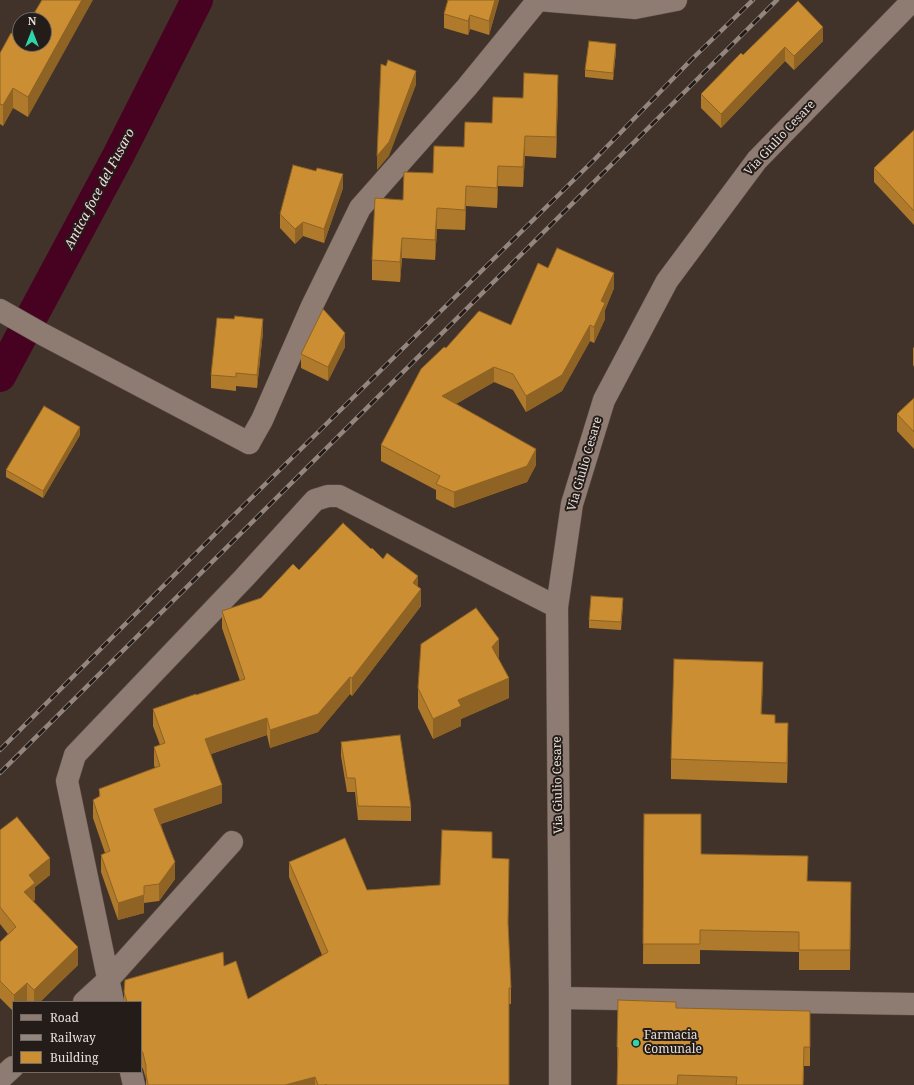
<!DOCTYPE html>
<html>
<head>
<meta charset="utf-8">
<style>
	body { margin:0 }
	#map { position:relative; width:914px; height:1085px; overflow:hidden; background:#42332a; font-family:"Noto Serif",serif }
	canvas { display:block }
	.legend { position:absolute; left:12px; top:1001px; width:130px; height:72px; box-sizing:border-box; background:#241c18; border:1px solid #736a66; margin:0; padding:5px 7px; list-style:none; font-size:12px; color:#e9dfda }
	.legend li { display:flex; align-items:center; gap:8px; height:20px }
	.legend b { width:20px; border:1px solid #736a66 }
	.north { position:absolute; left:12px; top:12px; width:40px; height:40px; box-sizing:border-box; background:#241c18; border:1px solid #736a66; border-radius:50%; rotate:0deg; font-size:11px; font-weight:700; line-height:16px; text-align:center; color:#e9dfda }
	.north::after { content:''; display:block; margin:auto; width:14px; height:18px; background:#2ed4aa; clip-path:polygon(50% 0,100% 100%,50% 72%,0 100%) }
</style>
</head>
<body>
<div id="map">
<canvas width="914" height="1085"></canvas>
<ul class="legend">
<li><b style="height:5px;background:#8e7b72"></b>Road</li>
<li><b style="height:5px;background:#93867f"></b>Railway</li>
<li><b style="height:11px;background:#cb8e32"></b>Building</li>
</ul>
<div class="north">N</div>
</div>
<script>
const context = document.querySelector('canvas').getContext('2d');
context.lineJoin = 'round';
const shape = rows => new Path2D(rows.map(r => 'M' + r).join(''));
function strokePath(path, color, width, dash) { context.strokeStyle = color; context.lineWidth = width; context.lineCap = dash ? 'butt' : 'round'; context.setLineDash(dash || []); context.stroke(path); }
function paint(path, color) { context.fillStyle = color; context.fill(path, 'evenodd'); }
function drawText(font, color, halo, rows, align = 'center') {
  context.font = font + ' "Noto Serif",serif'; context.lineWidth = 4; context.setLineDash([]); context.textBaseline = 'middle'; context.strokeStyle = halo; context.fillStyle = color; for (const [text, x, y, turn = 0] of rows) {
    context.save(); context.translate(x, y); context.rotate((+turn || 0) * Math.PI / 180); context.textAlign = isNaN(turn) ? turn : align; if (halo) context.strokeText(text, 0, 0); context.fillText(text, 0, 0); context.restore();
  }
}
strokePath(shape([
	[0,376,118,156,197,0]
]), '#470221', 32);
const minor = shape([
	[538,0,635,8,676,0],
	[249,443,262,420,312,306,360,208,467,87,538,0],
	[560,998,914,1004],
	[84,1002,108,980,232,842],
	[113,1002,67,781,75,755,244,578,315,500,328,496,339,496,557,607],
	[131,1072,134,1085],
	[0,1079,13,1067]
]);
const tertiary = shape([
	[0,310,44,335,249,443],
	[560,1085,560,998,557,607,572,504,604,400,667,281,757,160,913,0]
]);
strokePath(minor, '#5f514b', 23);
strokePath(tertiary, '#5f514b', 23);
strokePath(minor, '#8e7b72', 22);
strokePath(tertiary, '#8e7b72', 22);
const rail = shape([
	[0,750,233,516,594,160,693,58,753,0],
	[0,773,777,0]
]);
strokePath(rail, '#93867f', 4.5);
strokePath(rail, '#241c18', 3, [9]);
paint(shape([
	[42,0,28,117,13,108,3,126,0,124,0,53,20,38],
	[448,0,499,0,489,35,470,29,468,35,444,28,444,14],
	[823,27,823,41,794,70,785,61,721,128,701,108,701,94,743,55],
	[616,51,613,80,585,77,585,70],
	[558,95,556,158,525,156,523,187,498,186,497,208,466,206,465,230,437,229,435,260,402,258,400,282,372,280,372,260,403,200,433,173,492,123,523,98],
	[914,130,914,225,874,182,874,168],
	[343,188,324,243,303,236,295,244,280,228,280,214],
	[548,268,614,288,605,310,605,319,594,343,590,341,562,391,526,412,513,390,494,382,456,404,536,465,527,482,454,508,436,499,436,490,381,461,381,445,446,348,511,325],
	[263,332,257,388,236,386,236,391,211,388,211,375],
	[345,347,328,381,301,368,301,354],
	[914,347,914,367,913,365,913,348],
	[914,398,914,449,897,431,897,414],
	[80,435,43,498,6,477,6,470],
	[371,549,418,586,421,606,366,678,352,696,350,694,318,732,270,748,267,735,211,754,222,803,161,824,175,879,159,901,144,903,144,913,118,920,101,872,101,855,105,853,93,818,93,800,99,797,99,789,155,768,154,765,154,747,160,745,153,726,153,709,240,681,222,628,222,611,261,598,299,570],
	[623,605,621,630,589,628,589,620],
	[499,659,509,698,461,719,461,726,433,739,418,708,418,688],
	[763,682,761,714,775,723,788,744,787,783,671,779,671,759],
	[341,742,411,807,411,821,358,820,355,792,347,792,341,756],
	[644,814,701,854,807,881,851,882,850,970,799,970,799,952,700,950,700,964,643,964],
	[0,830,50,875,35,887,35,900,33,901,78,965,40,1002,29,1002,27,1001,26,1002,13,1002,13,1011,0,998,0,942,8,934,0,924],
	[492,858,509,874,508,926,511,988,511,1004,509,1004,509,1085,146,1085,146,1079,143,1069,141,1066,141,1002,124,1002,124,992,224,966,248,999,322,955,289,877,289,862,367,890,440,885],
	[676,1008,810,1030,810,1066,804,1066,803,1085,617,1085,618,1067,617,1067,617,1047]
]), '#af7a2b');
paint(shape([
	[82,0,93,0,28,117,28,97],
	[495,0,499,0,489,35,489,21],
	[470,15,470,29,468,35,468,21],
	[823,27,823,41,794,70,794,56],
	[616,44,616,51,613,80,613,73],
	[785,47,785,61,721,128,721,114],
	[416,71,416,85,389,156,377,170,377,156],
	[558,75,558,95,556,158,556,137],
	[13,88,13,108,3,126,3,105],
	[525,136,525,156,523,187,523,167],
	[498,166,498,186,497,208,497,188],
	[343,174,343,188,324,243,324,229],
	[466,186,466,206,465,230,465,210],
	[437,208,437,229,435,260,435,240],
	[303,222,303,236,295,244,295,229],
	[402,238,402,258,400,282,400,262],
	[614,273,614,288,605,310,605,319,594,343,594,327,601,301],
	[263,319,263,332,257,388,257,375],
	[590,325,590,341,562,391,526,412,526,396],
	[345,333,345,347,328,381,328,367],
	[494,367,494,382,442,412,442,396],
	[80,427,80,435,43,498,43,491],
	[536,449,536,465,527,482,454,508,454,492],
	[418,576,418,593,421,589,421,606,366,678,352,696,352,678],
	[499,639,499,659,492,647],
	[763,662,763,682,761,734,761,714],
	[350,677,350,694,318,732,270,748,270,730],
	[509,678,509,698,461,719,461,726,433,739,433,719,458,700],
	[267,718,267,735,205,756,205,739],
	[788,723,788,744,787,783,787,763],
	[222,785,222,803,154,826,154,809],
	[50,858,50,875,35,887,35,900,24,909,24,892,29,875],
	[175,862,175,879,159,901,159,884],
	[144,895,144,913,118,920,118,903],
	[78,947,78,965,40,1002,34,1002,34,990],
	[27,983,27,1001,26,1002,14,1002,14,995],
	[315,1077,315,1085,285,1085]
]), '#8e6323');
const building = shape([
	[42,0,82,0,28,97,13,88,3,105,0,104,0,53,11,33,20,38,20,44,44,44,44,20,30,20,42,0],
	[448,0,495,0,489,21,470,15,468,21,444,14,448,0],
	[798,1,823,27,794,56,785,47,721,114,701,94,741,53,743,55,798,1],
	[589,41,616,44,613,73,585,70,589,41],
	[388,60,416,71,389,142,377,156,381,64,386,66,388,60],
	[524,73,558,75,556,137,525,136,523,167,498,166,497,188,466,186,465,210,437,208,435,240,402,238,400,262,372,260,375,198,403,200,404,172,433,173,434,146,464,147,465,122,492,123,493,97,523,98,524,73],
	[914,130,914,211,874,168,914,130],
	[293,165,316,171,317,168,343,174,324,229,303,222,295,229,280,214,293,165],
	[557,248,614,273,601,301,605,303,594,327,590,325,562,375,526,396,513,374,494,367,442,396,536,449,527,466,454,492,436,484,440,476,381,445,421,369,444,347,446,348,479,311,511,325,538,263,548,268,557,248],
	[323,309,345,333,328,367,301,354,323,309],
	[235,316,263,319,257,375,236,373,236,377,211,375,217,318,234,319,235,316],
	[914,398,914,432,897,414,914,398],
	[44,406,80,427,43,491,6,470,44,406],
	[343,523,371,549,372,548,383,559,387,553,418,576,413,583,421,589,366,660,352,678,350,677,318,714,270,730,267,718,205,739,222,785,154,809,175,862,159,884,144,886,144,895,118,903,101,855,110,851,93,800,100,796,99,789,160,766,154,747,165,743,153,709,196,694,196,695,245,679,222,611,261,598,293,564,299,570,343,523],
	[591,596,623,598,621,622,589,620,591,596],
	[476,608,499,639,492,647,509,678,458,700,461,706,433,719,418,688,421,644,476,608],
	[674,659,763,662,761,714,775,715,775,723,788,723,787,763,671,759,674,659],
	[400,735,411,807,358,806,355,778,347,778,341,742,400,735],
	[644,814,701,814,701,854,808,856,807,881,851,882,850,950,799,950,799,932,700,930,700,944,643,944,644,814],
	[17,817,50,858,29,875,35,883,24,892,78,947,34,990,27,983,14,995,0,981,0,942,16,927,0,907,0,830,17,817],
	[442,830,492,832,492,858,509,859,508,922,511,988,509,988,509,1085,326,1085,326,1084,325,1085,318,1085,315,1077,285,1085,148,1085,146,1074,146,1066,143,1053,141,1050,141,1002,127,1002,124,992,125,980,223,952,224,966,236,961,248,999,328,952,289,862,345,838,367,890,440,885,442,830],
	[618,1000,676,1002,676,1008,810,1011,810,1047,804,1047,803,1085,736,1085,737,1077,678,1075,677,1085,617,1085,618,1048,617,1047,618,1000]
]);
paint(building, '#cb8e32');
strokePath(building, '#8e6323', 1);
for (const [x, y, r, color] of [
	[636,1043,4,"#2ed4aa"]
]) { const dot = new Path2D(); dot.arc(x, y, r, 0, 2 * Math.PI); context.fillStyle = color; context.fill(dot); strokePath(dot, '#241c18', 1.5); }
drawText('12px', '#e9dfda', '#241c18', [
	["Via Giulio Cesare",780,138,-47],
	["Via Giulio Cesare",585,464,-74],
	["Via Giulio Cesare",558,785,-91]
]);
drawText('12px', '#e9dfda', '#241c18', [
	["Farmacia",644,1036],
	["Comunale",644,1050]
], 'left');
drawText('italic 13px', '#f5dae1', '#241c18', [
	["Antica foce del Fusaro",100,189,-62]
]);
</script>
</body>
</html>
